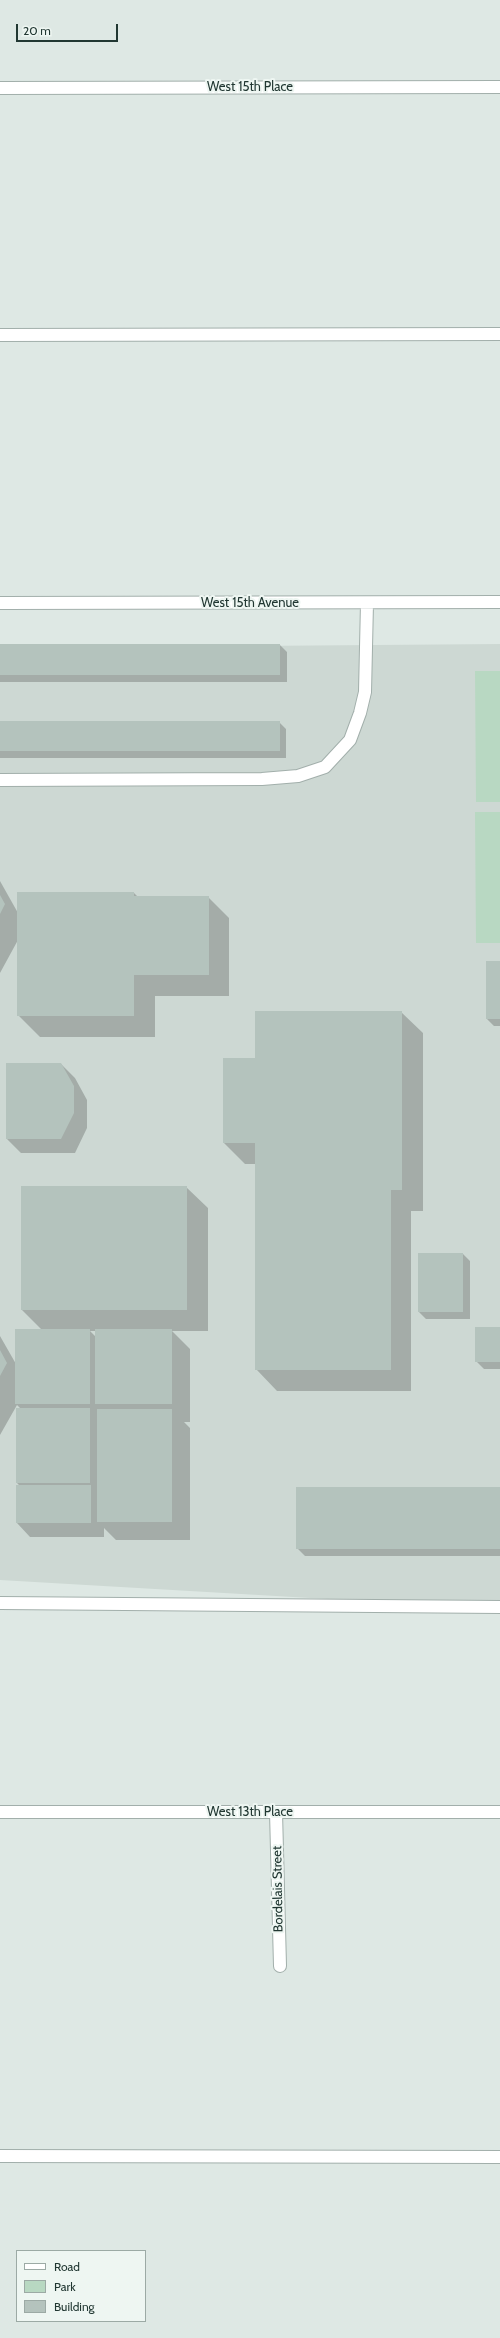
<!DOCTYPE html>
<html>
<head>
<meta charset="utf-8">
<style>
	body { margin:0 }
	#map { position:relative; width:500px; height:2338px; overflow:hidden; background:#dee8e4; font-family:Cabin,sans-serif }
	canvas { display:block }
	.legend { position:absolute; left:16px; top:2250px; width:130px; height:72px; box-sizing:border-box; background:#eef6f2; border:1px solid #9caaa5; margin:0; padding:5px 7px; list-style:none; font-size:12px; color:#213732 }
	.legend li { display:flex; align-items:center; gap:8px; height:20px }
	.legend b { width:20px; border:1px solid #9caaa5 }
	.scale { position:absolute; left:16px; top:24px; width:102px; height:18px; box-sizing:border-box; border:2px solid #213732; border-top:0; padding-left:5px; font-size:12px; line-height:14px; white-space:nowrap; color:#213732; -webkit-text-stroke:3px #eef6f2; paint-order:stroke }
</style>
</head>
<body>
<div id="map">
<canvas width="500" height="2338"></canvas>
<ul class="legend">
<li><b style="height:5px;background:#fff"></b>Road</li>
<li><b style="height:11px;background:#b8d8c2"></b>Park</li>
<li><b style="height:11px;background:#b4c3bd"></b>Building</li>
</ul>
<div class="scale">20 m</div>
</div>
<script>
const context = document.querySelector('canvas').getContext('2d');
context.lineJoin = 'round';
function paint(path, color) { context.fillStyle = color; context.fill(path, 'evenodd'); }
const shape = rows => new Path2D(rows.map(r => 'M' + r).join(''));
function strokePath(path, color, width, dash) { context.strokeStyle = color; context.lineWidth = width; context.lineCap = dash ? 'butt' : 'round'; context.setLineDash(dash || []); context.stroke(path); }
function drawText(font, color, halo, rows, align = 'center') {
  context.font = font + ' Cabin,sans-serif'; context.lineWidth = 4; context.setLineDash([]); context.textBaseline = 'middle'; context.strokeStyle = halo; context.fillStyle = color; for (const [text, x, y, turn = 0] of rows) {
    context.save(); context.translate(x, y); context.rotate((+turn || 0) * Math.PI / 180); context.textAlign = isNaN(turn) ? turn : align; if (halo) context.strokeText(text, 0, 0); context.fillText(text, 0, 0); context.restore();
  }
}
paint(shape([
	[500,644,500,1609,0,1580,0,648]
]), '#cdd8d3');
paint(shape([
	[475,671,500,671,500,802,476,802],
	[475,812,500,812,500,943,476,943]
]), '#b8d8c2');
paint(shape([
	[0,645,280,645,287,652,287,682,0,682],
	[0,722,279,722,286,729,286,758,0,758],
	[0,881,18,913,134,893,138,897,208,897,229,918,229,996,155,996,155,1037,40,1037,18,1015,18,940,0,973],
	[500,962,500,1026,494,1026,487,1019],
	[401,1012,423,1033,423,1211,411,1211,411,1391,277,1391,256,1369,256,1164,245,1164,224,1143,256,1059],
	[61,1064,75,1078,87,1100,87,1128,75,1153,21,1153,7,1139],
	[186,1187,208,1208,208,1331,172,1331,190,1349,190,1422,184,1422,190,1428,190,1540,116,1540,104,1528,104,1537,30,1537,17,1523,20,1486,17,1483,17,1409,21,1409,17,1405,0,1435,0,1336,16,1364,42,1330,22,1310],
	[90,1331,96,1331,96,1337],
	[463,1254,470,1261,470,1319,426,1319,419,1312],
	[500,1328,500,1369,484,1369,476,1361],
	[500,1488,500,1556,305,1556,297,1548]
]), '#0003');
paint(shape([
	[0,644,280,644,280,675,0,675],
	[0,721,280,721,280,751,0,751],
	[17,892,134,892,134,896,209,896,209,975,134,975,134,1016,17,1016],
	[0,895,5,904,0,914],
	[486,961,500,961,500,1019,486,1019],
	[255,1011,402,1011,402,1190,391,1190,391,1370,255,1370,255,1143,223,1143,223,1058,255,1058],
	[6,1063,61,1063,74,1086,74,1113,61,1139,6,1139],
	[21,1186,187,1186,187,1310,21,1310],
	[418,1253,463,1253,463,1312,418,1312],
	[475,1327,500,1327,500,1362,475,1362],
	[15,1329,90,1329,90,1404,15,1404],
	[95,1329,172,1329,172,1404,95,1404],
	[0,1350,7,1363,0,1376],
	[16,1408,90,1408,90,1483,16,1483],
	[97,1409,172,1409,172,1522,97,1522],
	[16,1485,91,1485,91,1523,16,1523],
	[296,1487,500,1487,500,1549,296,1549]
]), '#b4c3bd');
const minor = shape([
	[0,88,500,87],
	[0,335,500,334],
	[0,603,500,602],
	[0,780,262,779,298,776,325,767,350,740,360,713,365,692,367,603],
	[0,1603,500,1607],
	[0,1812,500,1812],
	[276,1812,280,1966],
	[0,2156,500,2157]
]);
strokePath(minor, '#a2afab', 14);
strokePath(minor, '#fff', 12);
drawText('13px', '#213732', '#eef6f2', [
	["West 15th Place",250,87],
	["West 15th Avenue",250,603],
	["West 13th Place",250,1812],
	["Bordelais Street",278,1889,-91]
]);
</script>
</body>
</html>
